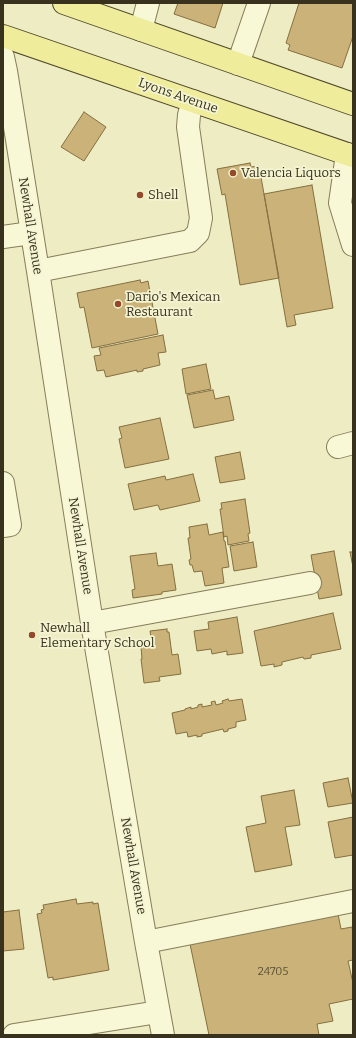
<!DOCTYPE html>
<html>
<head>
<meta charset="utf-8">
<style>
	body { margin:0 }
	#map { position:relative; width:356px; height:1038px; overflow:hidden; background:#edecc3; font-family:Bitter,serif }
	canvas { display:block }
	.frame { position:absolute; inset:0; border:4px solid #37311e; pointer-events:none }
</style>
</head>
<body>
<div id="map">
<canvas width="356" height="1038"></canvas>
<div class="frame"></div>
</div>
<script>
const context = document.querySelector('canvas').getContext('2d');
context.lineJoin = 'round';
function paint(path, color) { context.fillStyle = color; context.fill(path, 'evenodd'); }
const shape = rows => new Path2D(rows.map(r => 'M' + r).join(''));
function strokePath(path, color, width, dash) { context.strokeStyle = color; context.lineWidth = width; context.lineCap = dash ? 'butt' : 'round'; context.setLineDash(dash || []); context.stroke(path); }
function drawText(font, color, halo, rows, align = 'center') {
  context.font = font + ' Bitter,serif'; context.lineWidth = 3.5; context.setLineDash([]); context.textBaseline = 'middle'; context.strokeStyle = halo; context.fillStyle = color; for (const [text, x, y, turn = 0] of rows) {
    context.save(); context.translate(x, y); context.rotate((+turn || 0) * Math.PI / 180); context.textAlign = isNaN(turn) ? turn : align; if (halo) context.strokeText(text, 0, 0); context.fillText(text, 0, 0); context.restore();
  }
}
const building = shape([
	[178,3,223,3,215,28,174,14,178,3],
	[299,3,353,3,353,36,342,68,288,50,290,45,286,43,299,3],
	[84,112,106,127,84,161,61,147,84,112],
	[250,163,251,167,259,166,279,278,240,285,225,194,222,195,217,169,250,163],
	[312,185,333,308,294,315,296,325,287,327,264,194,312,185],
	[140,280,141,283,148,281,158,334,92,348,84,307,80,308,77,293,140,280],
	[163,335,166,352,158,353,160,365,143,369,143,371,137,372,137,370,106,377,104,370,97,371,94,356,101,355,99,348,163,335],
	[206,364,211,389,186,394,182,369,206,364],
	[213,390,215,399,229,396,234,420,194,428,187,395,213,390],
	[160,418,169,459,125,468,119,439,122,438,119,427,160,418],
	[240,452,245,479,220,483,215,457,240,452],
	[193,474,200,501,160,510,158,505,134,510,128,484,165,476,166,480,193,474],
	[245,499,250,533,248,534,249,541,228,545,227,536,224,537,220,509,222,509,221,503,245,499],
	[207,524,209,535,223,532,224,541,225,541,229,567,222,568,224,583,205,586,202,571,194,572,192,565,190,565,189,560,191,559,188,538,190,538,189,527,207,524],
	[253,542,257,567,234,571,230,546,253,542],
	[334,551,342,595,319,599,311,555,334,551],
	[350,552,353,552,353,567,350,552],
	[156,553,158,566,172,564,176,590,162,592,162,594,133,598,132,590,135,589,130,556,156,553],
	[333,613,341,649,311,655,311,658,304,659,303,657,282,662,282,665,274,667,274,664,261,666,254,631,333,613],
	[237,617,243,653,227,655,227,651,212,654,211,649,197,651,194,631,209,629,208,622,237,617],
	[167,629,167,632,169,632,172,655,178,654,181,674,159,677,160,681,144,683,141,659,142,659,141,647,152,644,150,631,167,629],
	[228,699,229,701,242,699,246,720,236,722,236,727,228,729,228,731,224,732,223,729,202,734,202,736,197,737,197,735,188,737,187,732,176,734,172,713,185,710,185,709,191,707,191,709,198,707,198,705,202,704,202,707,212,705,211,702,215,701,216,705,223,703,222,701,228,699],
	[348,778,353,803,328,807,323,783,348,778],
	[294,790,300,825,285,827,292,865,255,872,246,827,266,823,261,796,294,790],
	[353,817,353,855,335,858,328,822,353,817],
	[76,899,77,904,93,902,93,904,98,903,109,970,53,980,53,977,48,978,37,914,42,913,41,910,44,909,43,905,76,899],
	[19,910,24,949,3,951,3,912,19,910],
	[338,914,341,929,352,927,353,933,353,960,348,961,353,983,353,999,329,1004,333,1021,317,1024,319,1035,209,1035,190,944,338,914]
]);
paint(building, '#cab279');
strokePath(building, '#856f40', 1);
const minor = shape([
	[141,30,148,3],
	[3,57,6,71,38,271,92,623,146,942,163,1035],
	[238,64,259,3],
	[347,154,340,203,353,245],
	[3,237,31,233],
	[38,271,190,241,198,233,201,218,188,127,189,115,193,101],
	[338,447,353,443],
	[3,483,10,525,3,526],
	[92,623,310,583],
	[146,942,353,901],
	[14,1035,158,1012]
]);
const major = shape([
	[64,3,353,104],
	[3,36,353,156]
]);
strokePath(minor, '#867e5a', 24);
strokePath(major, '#544b2e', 24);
strokePath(minor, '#f8f7d6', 22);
strokePath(major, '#efed9b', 22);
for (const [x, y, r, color] of [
	[233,173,4,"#94492b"],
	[140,195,4,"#94492b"],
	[118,304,4,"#94492b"],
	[32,635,4,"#94492b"]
]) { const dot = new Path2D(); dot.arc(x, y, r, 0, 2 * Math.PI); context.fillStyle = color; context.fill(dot); strokePath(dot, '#f4f4d2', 1.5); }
drawText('11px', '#5c5135', null, [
	["24705",273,972]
]);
drawText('13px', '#37311e', '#f4f4d2', [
	["Lyons Avenue",178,96,19],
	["Newhall Avenue",30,226,81],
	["Newhall Avenue",80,546,81],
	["Newhall Avenue",133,866,80]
]);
drawText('13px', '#37311e', '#f4f4d2', [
	["Valencia Liquors",241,173],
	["Shell",148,195],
	["Dario's Mexican",126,297],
	["Restaurant",126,312],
	["Newhall",40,628],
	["Elementary School",40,643]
], 'left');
</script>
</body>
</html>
